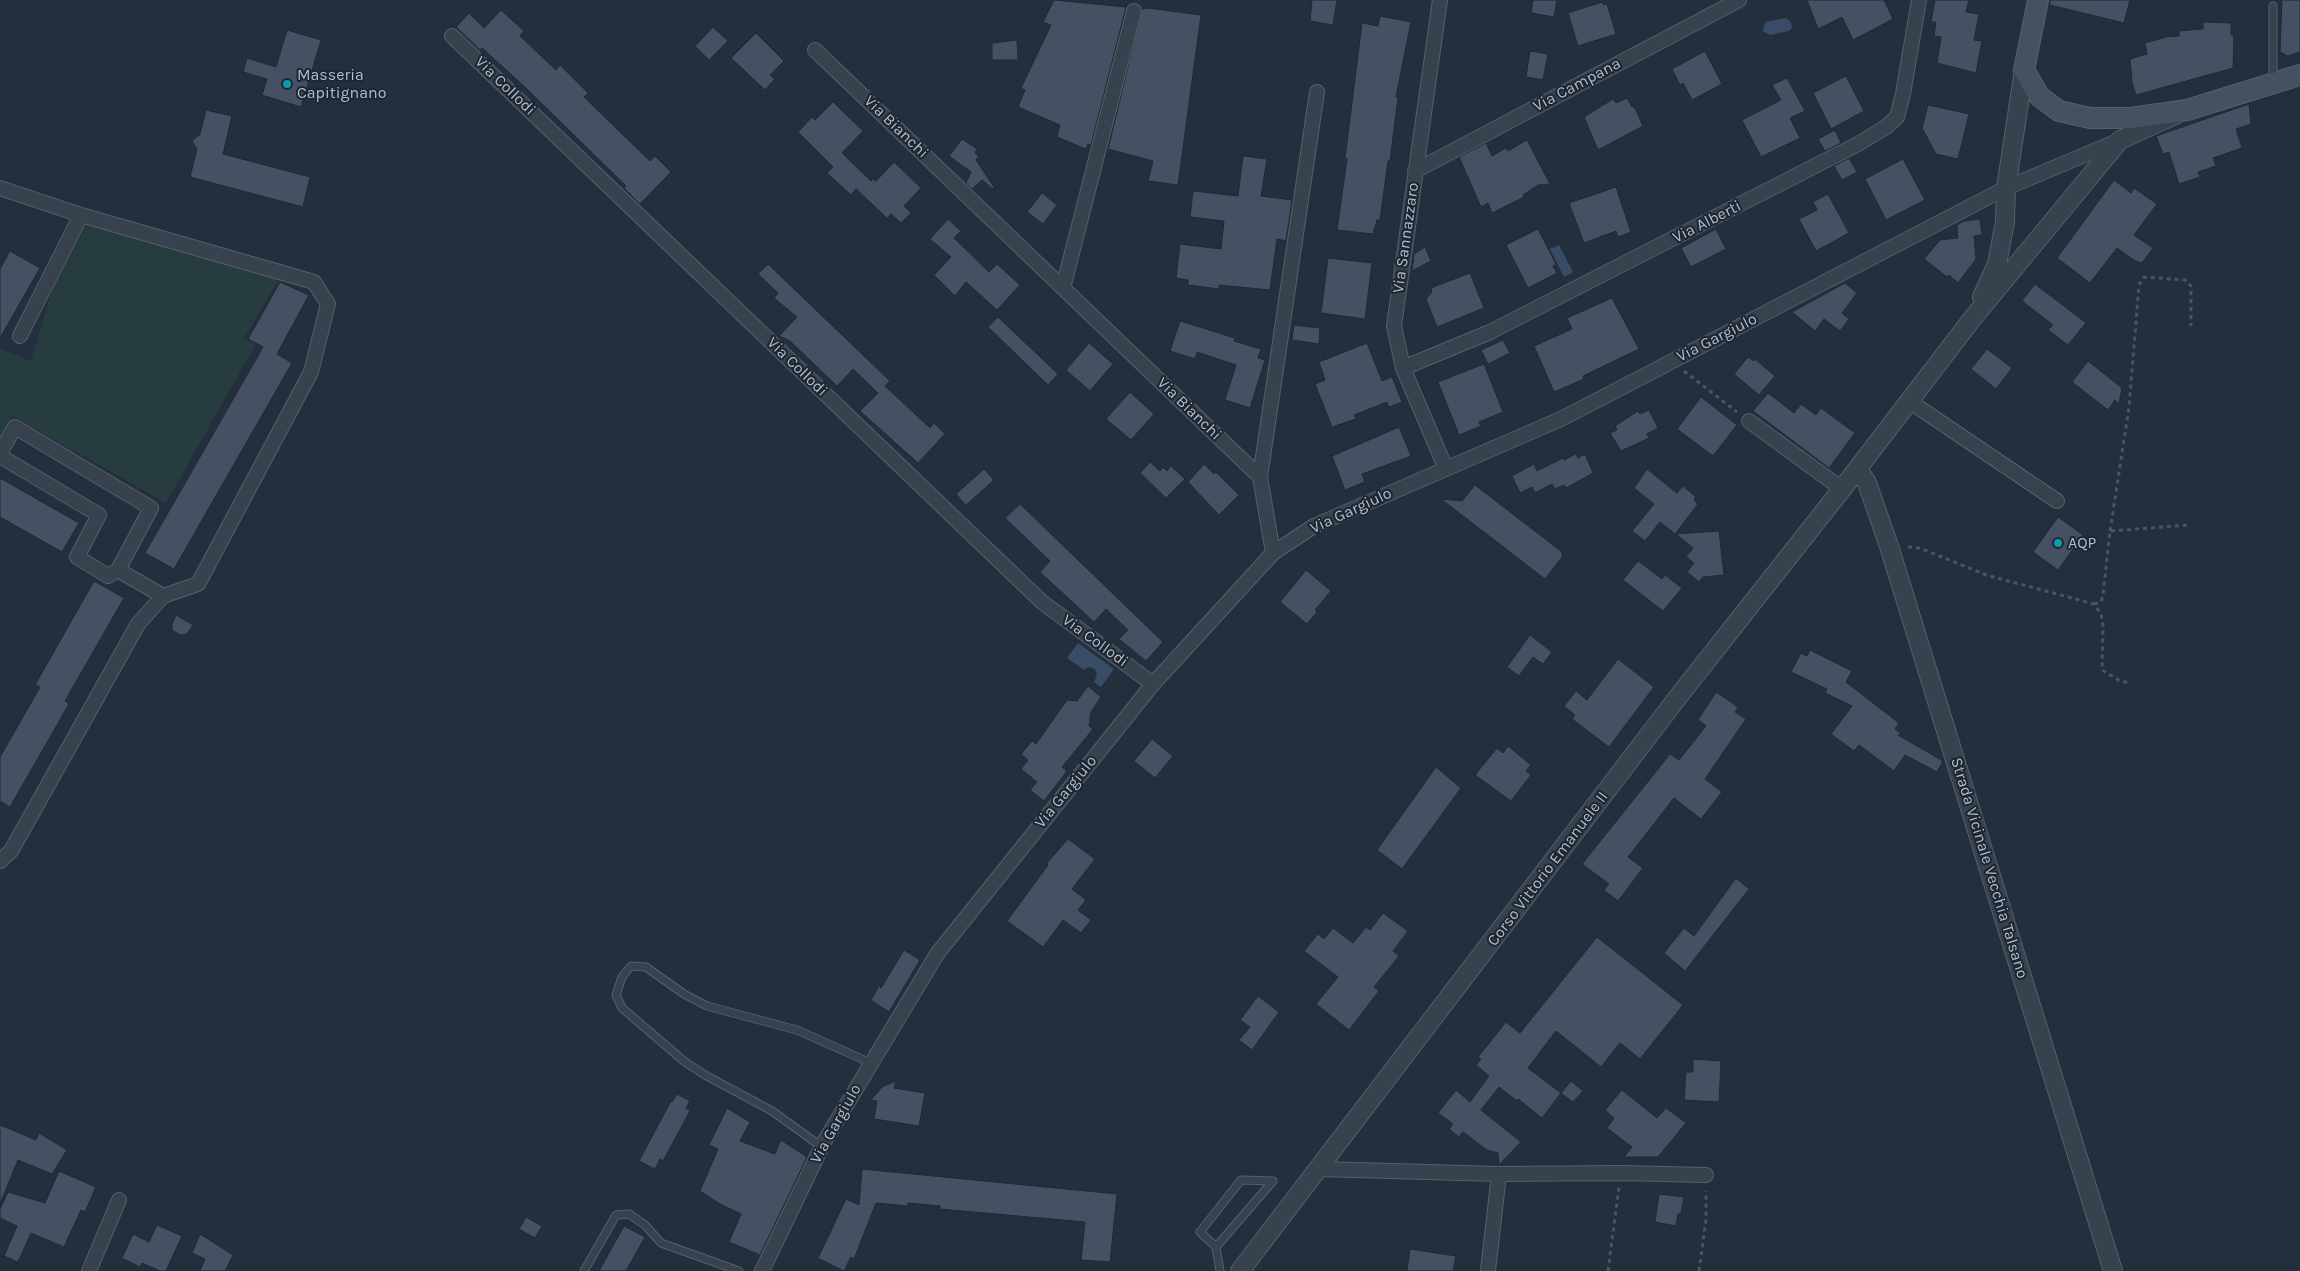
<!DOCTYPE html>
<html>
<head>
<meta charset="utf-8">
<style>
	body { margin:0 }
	canvas { display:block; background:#242f3e }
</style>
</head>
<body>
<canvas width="2300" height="1271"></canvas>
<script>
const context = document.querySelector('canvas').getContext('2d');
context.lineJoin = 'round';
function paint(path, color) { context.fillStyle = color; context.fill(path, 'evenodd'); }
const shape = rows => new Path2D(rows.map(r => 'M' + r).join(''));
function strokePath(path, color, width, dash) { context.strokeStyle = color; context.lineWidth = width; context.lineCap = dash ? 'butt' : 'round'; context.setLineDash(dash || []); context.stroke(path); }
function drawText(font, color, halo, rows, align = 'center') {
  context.font = font + ' Karla,sans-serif'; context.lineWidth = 4; context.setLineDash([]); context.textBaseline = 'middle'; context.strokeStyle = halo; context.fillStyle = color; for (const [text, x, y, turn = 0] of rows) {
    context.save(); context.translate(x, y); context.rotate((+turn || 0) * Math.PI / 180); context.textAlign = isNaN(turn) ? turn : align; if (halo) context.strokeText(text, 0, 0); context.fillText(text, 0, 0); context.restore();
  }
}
paint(shape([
	[91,225,279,279,244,338,255,345,166,503,13,416,0,438,0,349,31,361,55,280,82,229]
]), '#263c3f');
paint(shape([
	[1786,18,1791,22,1792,28,1789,31,1770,35,1763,31,1765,22],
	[1559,245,1573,272,1564,277,1550,249],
	[1078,643,1114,669,1101,687,1094,682,1097,675,1095,669,1089,667,1084,670,1067,658]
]), '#394c67');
const building = shape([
	[1054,0,1126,7,1091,145,1088,144,1086,149,1057,137,1060,125,1018,107,1025,90,1021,88,1051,25,1043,22,1054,0],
	[1312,0,1337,0,1333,25,1310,21,1312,0],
	[1533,0,1557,0,1554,17,1531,13,1533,0],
	[1807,0,1884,0,1893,19,1853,40,1842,17,1818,29,1807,0],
	[1935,0,1969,0,1966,12,1979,14,1974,40,1982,41,1976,73,1937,63,1941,37,1934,36,1936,22,1931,22,1935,0],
	[2050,0,2130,0,2124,23,2050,5,2050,0],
	[2282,0,2300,0,2300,52,2288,56,2280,52,2282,0],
	[1602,2,1603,5,1607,4,1616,34,1578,46,1568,13,1602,2],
	[1148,8,1201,15,1178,185,1148,181,1153,161,1108,149,1142,9,1148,8],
	[501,10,524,31,520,36,556,70,560,65,588,93,584,97,650,161,655,156,671,172,640,204,624,188,626,186,526,88,482,48,480,50,456,27,469,13,484,28,501,10],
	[1380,16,1411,22,1396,97,1398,97,1390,161,1388,161,1380,220,1377,220,1373,234,1337,230,1347,159,1345,158,1362,23,1378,26,1380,16],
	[2203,22,2231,23,2231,35,2234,35,2233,68,2136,95,2132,82,2130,59,2147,54,2145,43,2166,37,2179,36,2179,31,2203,29,2203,22],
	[713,27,728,41,709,60,695,46,713,27],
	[287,30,321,40,301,107,262,95,267,79,243,72,247,58,276,67,287,30],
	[756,33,784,61,770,75,775,79,765,90,731,58,756,33],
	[1017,40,1018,60,992,60,992,43,1017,40],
	[1530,51,1548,54,1543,80,1526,77,1530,51],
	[1705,51,1722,84,1692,100,1683,83,1680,85,1672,69,1705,51],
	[1846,76,1864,111,1831,129,1813,93,1846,76],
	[1787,78,1805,111,1790,118,1800,138,1761,157,1742,120,1781,100,1772,85,1787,78],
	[1627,98,1632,107,1634,106,1643,126,1598,150,1584,117,1613,99,1616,103,1627,98],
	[833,102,863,131,842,153,871,181,873,179,876,181,894,162,921,188,904,206,911,213,901,223,891,214,887,218,856,189,851,195,827,173,833,167,798,132,812,117,815,120,833,102],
	[2249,104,2251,124,2236,129,2242,148,2213,158,2216,166,2198,172,2200,177,2179,184,2169,152,2163,154,2156,136,2249,104],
	[1928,105,1969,114,1958,159,1936,154,1922,128,1928,105],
	[206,110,232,116,223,154,310,177,303,207,190,177,197,149,192,141,200,134,206,110],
	[1835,130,1841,143,1825,151,1818,139,1835,130],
	[962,139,977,149,975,153,979,156,976,160,994,187,993,189,982,180,972,189,966,183,971,172,949,156,962,139],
	[1527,140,1550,184,1538,185,1523,195,1524,197,1492,213,1488,203,1481,207,1459,157,1486,143,1492,156,1506,148,1508,151,1527,140],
	[1243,156,1267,159,1261,196,1292,200,1286,241,1277,239,1270,290,1219,285,1219,289,1188,285,1188,280,1176,278,1180,244,1221,249,1224,221,1190,217,1193,191,1238,196,1243,156],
	[1849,158,1857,172,1842,180,1834,166,1849,158],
	[1903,159,1925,200,1886,220,1865,179,1903,159],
	[2114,180,2131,193,2134,188,2157,204,2134,235,2153,248,2142,263,2135,261,2117,248,2090,283,2057,258,2114,180],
	[1616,187,1631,232,1618,237,1616,231,1584,243,1569,203,1616,187],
	[1042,193,1057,205,1043,224,1027,212,1042,193],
	[1828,194,1849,233,1816,251,1799,219,1817,210,1813,202,1828,194],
	[948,219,961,231,954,238,989,272,997,264,1020,285,997,310,966,282,955,296,934,275,951,257,930,239,948,219],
	[1980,219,1982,235,1974,236,1976,259,1958,283,1949,275,1947,277,1924,259,1940,240,1958,238,1957,225,1964,221,1980,219],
	[1538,229,1556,264,1553,266,1557,273,1528,288,1506,245,1538,229],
	[1716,229,1726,249,1691,267,1681,248,1716,229],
	[1425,247,1431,261,1412,271,1414,254,1425,247],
	[10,251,40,268,0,338,0,269,10,251],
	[1328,258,1372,263,1365,319,1321,313,1328,258],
	[768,264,890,381,885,386,930,428,934,423,945,434,918,463,860,411,878,393,853,369,837,386,790,341,779,336,797,317,774,298,778,293,758,274,768,264],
	[1470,273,1484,308,1437,327,1426,299,1432,292,1431,288,1470,273],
	[280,282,309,295,277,354,292,363,174,569,145,553,263,347,248,339,280,282],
	[1845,283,1857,293,1842,313,1849,319,1840,331,1824,319,1815,331,1792,312,1845,283],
	[2035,284,2086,323,2068,345,2048,330,2053,325,2022,301,2035,284],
	[1612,298,1639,349,1583,376,1584,379,1554,392,1534,346,1572,329,1567,318,1612,298],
	[998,317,1058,374,1048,385,988,327,998,317],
	[1180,321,1235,338,1234,341,1261,349,1258,358,1265,360,1250,408,1225,400,1236,365,1197,352,1195,359,1170,351,1180,321],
	[1294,325,1320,328,1319,344,1292,340,1294,325],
	[1503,340,1510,353,1488,364,1481,350,1503,340],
	[1089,343,1113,364,1090,391,1066,370,1089,343],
	[1367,343,1382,381,1392,377,1402,402,1389,407,1387,402,1354,415,1356,419,1332,427,1315,384,1325,380,1319,362,1367,343],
	[1987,349,2012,368,1996,389,1971,369,1987,349],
	[1748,357,1754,361,1755,359,1775,376,1759,395,1734,374,1748,357],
	[2088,361,2122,388,2119,404,2115,400,2108,410,2072,382,2088,361],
	[1484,364,1503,412,1479,422,1481,426,1459,435,1438,382,1484,364],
	[1130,392,1154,414,1131,440,1106,419,1130,392],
	[1768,393,1794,413,1801,404,1816,415,1821,408,1855,433,1829,468,1753,411,1768,393],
	[1701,397,1737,425,1713,456,1677,429,1701,397],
	[1649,410,1658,428,1647,434,1649,438,1621,451,1610,433,1617,430,1615,426,1638,411,1640,414,1649,410],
	[1399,427,1411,456,1362,474,1365,482,1345,490,1332,456,1399,427],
	[1576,454,1578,458,1585,454,1593,473,1566,488,1564,485,1555,489,1552,484,1535,493,1532,487,1520,493,1512,476,1534,464,1537,471,1563,458,1564,460,1576,454],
	[1150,462,1160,471,1163,467,1167,471,1171,466,1185,479,1166,498,1140,473,1150,462],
	[1204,464,1214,474,1216,472,1239,495,1219,515,1188,482,1204,464],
	[984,469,994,480,966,505,956,494,984,469],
	[1647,469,1677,493,1683,486,1696,497,1694,500,1698,504,1675,534,1660,522,1645,541,1632,531,1654,504,1634,488,1647,469],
	[0,478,79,523,62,552,0,517,0,478],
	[1475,485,1562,552,1562,557,1545,579,1441,499,1462,501,1475,485],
	[1020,504,1163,642,1146,661,1119,639,1128,630,1106,609,1094,622,1040,572,1050,561,1005,518,1020,504],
	[2058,517,2083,535,2058,570,2033,552,2058,517],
	[1719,531,1724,575,1703,577,1699,582,1687,572,1694,563,1686,557,1693,548,1676,534,1719,531],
	[1638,561,1662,579,1665,575,1682,588,1663,611,1623,580,1638,561],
	[1306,570,1331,591,1315,610,1317,612,1307,624,1280,602,1306,570],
	[94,581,124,598,65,701,69,704,10,807,0,801,0,757,40,687,35,685,94,581],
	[176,615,193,625,187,634,180,635,172,630,172,624,176,615],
	[1530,635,1552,652,1543,664,1533,657,1519,676,1507,667,1530,635],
	[1810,650,1852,671,1846,682,1899,723,1895,729,1901,733,1898,735,1943,761,1937,772,1905,755,1894,771,1859,745,1854,751,1831,734,1852,706,1825,693,1827,689,1791,672,1801,653,1807,656,1810,650],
	[1618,659,1654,687,1609,747,1572,719,1575,715,1564,706,1576,691,1587,700,1618,659],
	[1088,686,1101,697,1091,712,1089,726,1093,729,1062,767,1067,771,1044,801,1030,790,1037,782,1021,769,1028,760,1021,754,1032,741,1036,744,1067,700,1077,701,1088,686],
	[1716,692,1738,707,1735,712,1746,719,1705,779,1722,792,1701,819,1674,798,1628,857,1643,868,1618,901,1604,890,1609,884,1582,864,1670,754,1679,760,1706,726,1698,720,1716,692],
	[1152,739,1173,756,1155,778,1134,761,1152,739],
	[1508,746,1531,765,1526,771,1531,775,1511,801,1475,775,1497,748,1503,753,1508,746],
	[1436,767,1461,788,1402,869,1377,850,1436,767],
	[1068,839,1095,859,1072,889,1086,900,1078,910,1091,920,1081,933,1063,920,1043,947,1007,921,1048,865,1046,864,1068,839],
	[1736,878,1749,889,1685,971,1664,953,1684,928,1694,936,1736,878],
	[1383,913,1408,931,1393,951,1399,956,1374,987,1379,991,1349,1030,1316,1004,1338,977,1304,951,1318,934,1324,939,1333,928,1353,943,1366,927,1370,930,1383,913],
	[1597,937,1683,1005,1640,1059,1620,1043,1601,1067,1556,1031,1528,1068,1561,1093,1542,1118,1518,1099,1517,1101,1499,1087,1481,1110,1521,1142,1499,1165,1498,1153,1487,1150,1463,1132,1459,1137,1449,1129,1453,1124,1438,1113,1456,1090,1470,1102,1489,1076,1476,1065,1481,1059,1478,1057,1506,1022,1520,1033,1597,937],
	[904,950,920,960,889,1012,871,1000,879,986,881,988,904,950],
	[1258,996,1279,1012,1252,1050,1239,1040,1250,1027,1240,1020,1258,996],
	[1693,1059,1721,1061,1719,1102,1684,1100,1686,1072,1693,1072,1693,1059],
	[896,1081,894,1088,925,1093,919,1126,874,1119,877,1101,871,1100,882,1087,896,1081],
	[1571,1081,1583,1091,1573,1102,1561,1093,1571,1081],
	[1622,1090,1657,1118,1666,1108,1686,1123,1658,1157,1624,1157,1632,1147,1607,1128,1614,1118,1605,1110,1622,1090],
	[677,1094,690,1101,686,1108,690,1111,663,1161,660,1159,655,1169,639,1161,671,1101,672,1102,677,1094],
	[727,1108,750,1122,740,1141,775,1154,781,1140,807,1157,760,1255,729,1242,741,1214,720,1204,700,1191,718,1149,709,1145,727,1108],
	[0,1125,36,1140,39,1133,67,1150,52,1174,18,1160,0,1204,0,1125],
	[862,1169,1117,1194,1110,1262,1081,1260,1085,1222,940,1209,940,1206,908,1203,908,1206,876,1203,854,1259,851,1257,844,1271,818,1258,846,1199,859,1205,862,1169],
	[59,1171,96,1187,85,1212,81,1210,64,1247,31,1233,18,1262,4,1256,17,1226,0,1218,0,1209,8,1192,45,1203,59,1171],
	[1659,1194,1684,1197,1681,1214,1678,1214,1676,1226,1655,1222,1659,1194],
	[526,1217,542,1226,535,1238,519,1229,526,1217],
	[157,1225,182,1236,166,1271,160,1271,142,1263,140,1267,122,1258,133,1234,149,1242,157,1225],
	[624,1226,645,1237,626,1271,599,1271,624,1226],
	[200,1234,233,1255,225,1271,200,1271,205,1259,192,1253,200,1234],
	[1410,1249,1456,1256,1453,1271,1407,1271,1410,1249]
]);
paint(building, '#455162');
strokePath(building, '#1f2835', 1);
const service = shape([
	[2273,81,2273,6],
	[822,1147,772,1111,705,1075,685,1062,622,1008,616,995,622,977,631,966,646,967,684,994,707,1006,797,1030,871,1063],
	[1216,1247,1273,1181,1241,1180,1200,1232,1216,1247,1220,1271],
	[584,1271,616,1215,629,1214,645,1225,661,1243,739,1271]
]);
const minor = shape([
	[1440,0,1394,326,1403,368,1446,469],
	[452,36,1042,602,1153,684],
	[815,50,1260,477,1273,553],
	[1415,171,1739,0],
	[0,188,81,215,20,336],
	[1063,288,1134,11],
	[1403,368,1490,332,1858,144,1886,127,1897,117,1903,94,1919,0],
	[1909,401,2057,501],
	[1749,421,1842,489],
	[0,453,15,427,151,508,118,570,108,576,77,557,99,515,0,456],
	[1260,477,1317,92],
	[118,570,163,596],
	[0,861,11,851,138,624,163,596,198,584,311,372,328,304,314,282,81,215],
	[1319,1169,1499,1174,1621,1173,1706,1175],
	[89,1271,119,1200],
	[762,1271,824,1142,937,954,1153,684,1273,553,1314,526,1561,419,2006,188,2120,140],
	[1488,1271,1499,1174]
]);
const tertiary = shape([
	[1982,297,1997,264,2005,222,2006,188,2024,70],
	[1858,469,1867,483,1889,546,2113,1271],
	[1240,1271,1678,697,1842,489,1972,319,2120,140,2175,115]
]);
const secondary = shape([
	[2038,0,2024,70,2039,96,2059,111,2090,118,2131,118,2187,110,2300,75]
]);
strokePath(service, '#565f6c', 9);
strokePath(minor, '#565f6c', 16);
strokePath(tertiary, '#565f6c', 20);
strokePath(secondary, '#565f6c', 22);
strokePath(shape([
	[1684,371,1737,412],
	[2110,531,2129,407,2139,285,2144,277,2185,280,2191,286,2191,326],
	[1908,547,1920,548,1986,575,2094,604,2101,614,2103,625,2102,670,2120,681,2130,683],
	[2094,604,2101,602,2103,595,2110,531,2189,525],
	[1608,1271,1619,1187],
	[1699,1271,1706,1220,1706,1191]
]), '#44595c', 3, [4, 4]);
strokePath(service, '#38414e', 7);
strokePath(minor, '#38414e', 14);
strokePath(tertiary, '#38414e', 18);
strokePath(secondary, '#465061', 20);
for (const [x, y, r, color] of [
	[287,84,5,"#0f9aa8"],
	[2058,543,5,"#0f9aa8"]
]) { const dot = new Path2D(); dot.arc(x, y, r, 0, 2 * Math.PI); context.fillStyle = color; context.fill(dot); strokePath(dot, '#1d2633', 2); }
drawText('16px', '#b4bcc9', '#1d2633', [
	["Masseria",297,75],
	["Capitignano",297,93],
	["AQP",2068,543]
], 'left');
drawText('16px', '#b4bcc9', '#1d2633', [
	["Via Campana",1577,85,-28],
	["Via Collodi",505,86,44],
	["Via Bianchi",896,127,44],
	["Via Alberti",1707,222,-27],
	["Via Sannazzaro",1406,238,-82],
	["Via Gargiulo",1717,338,-27],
	["Via Collodi",797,367,44],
	["Via Bianchi",1189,409,44],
	["Via Gargiulo",1351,511,-25],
	["Via Collodi",1095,641,36],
	["Via Gargiulo",1066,792,-51],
	["Strada Vicinale Vecchia Talsano",1989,868,73],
	["Corso Vittorio Emanuele II",1548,869,-53],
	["Via Gargiulo",836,1124,-61]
]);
</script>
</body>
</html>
